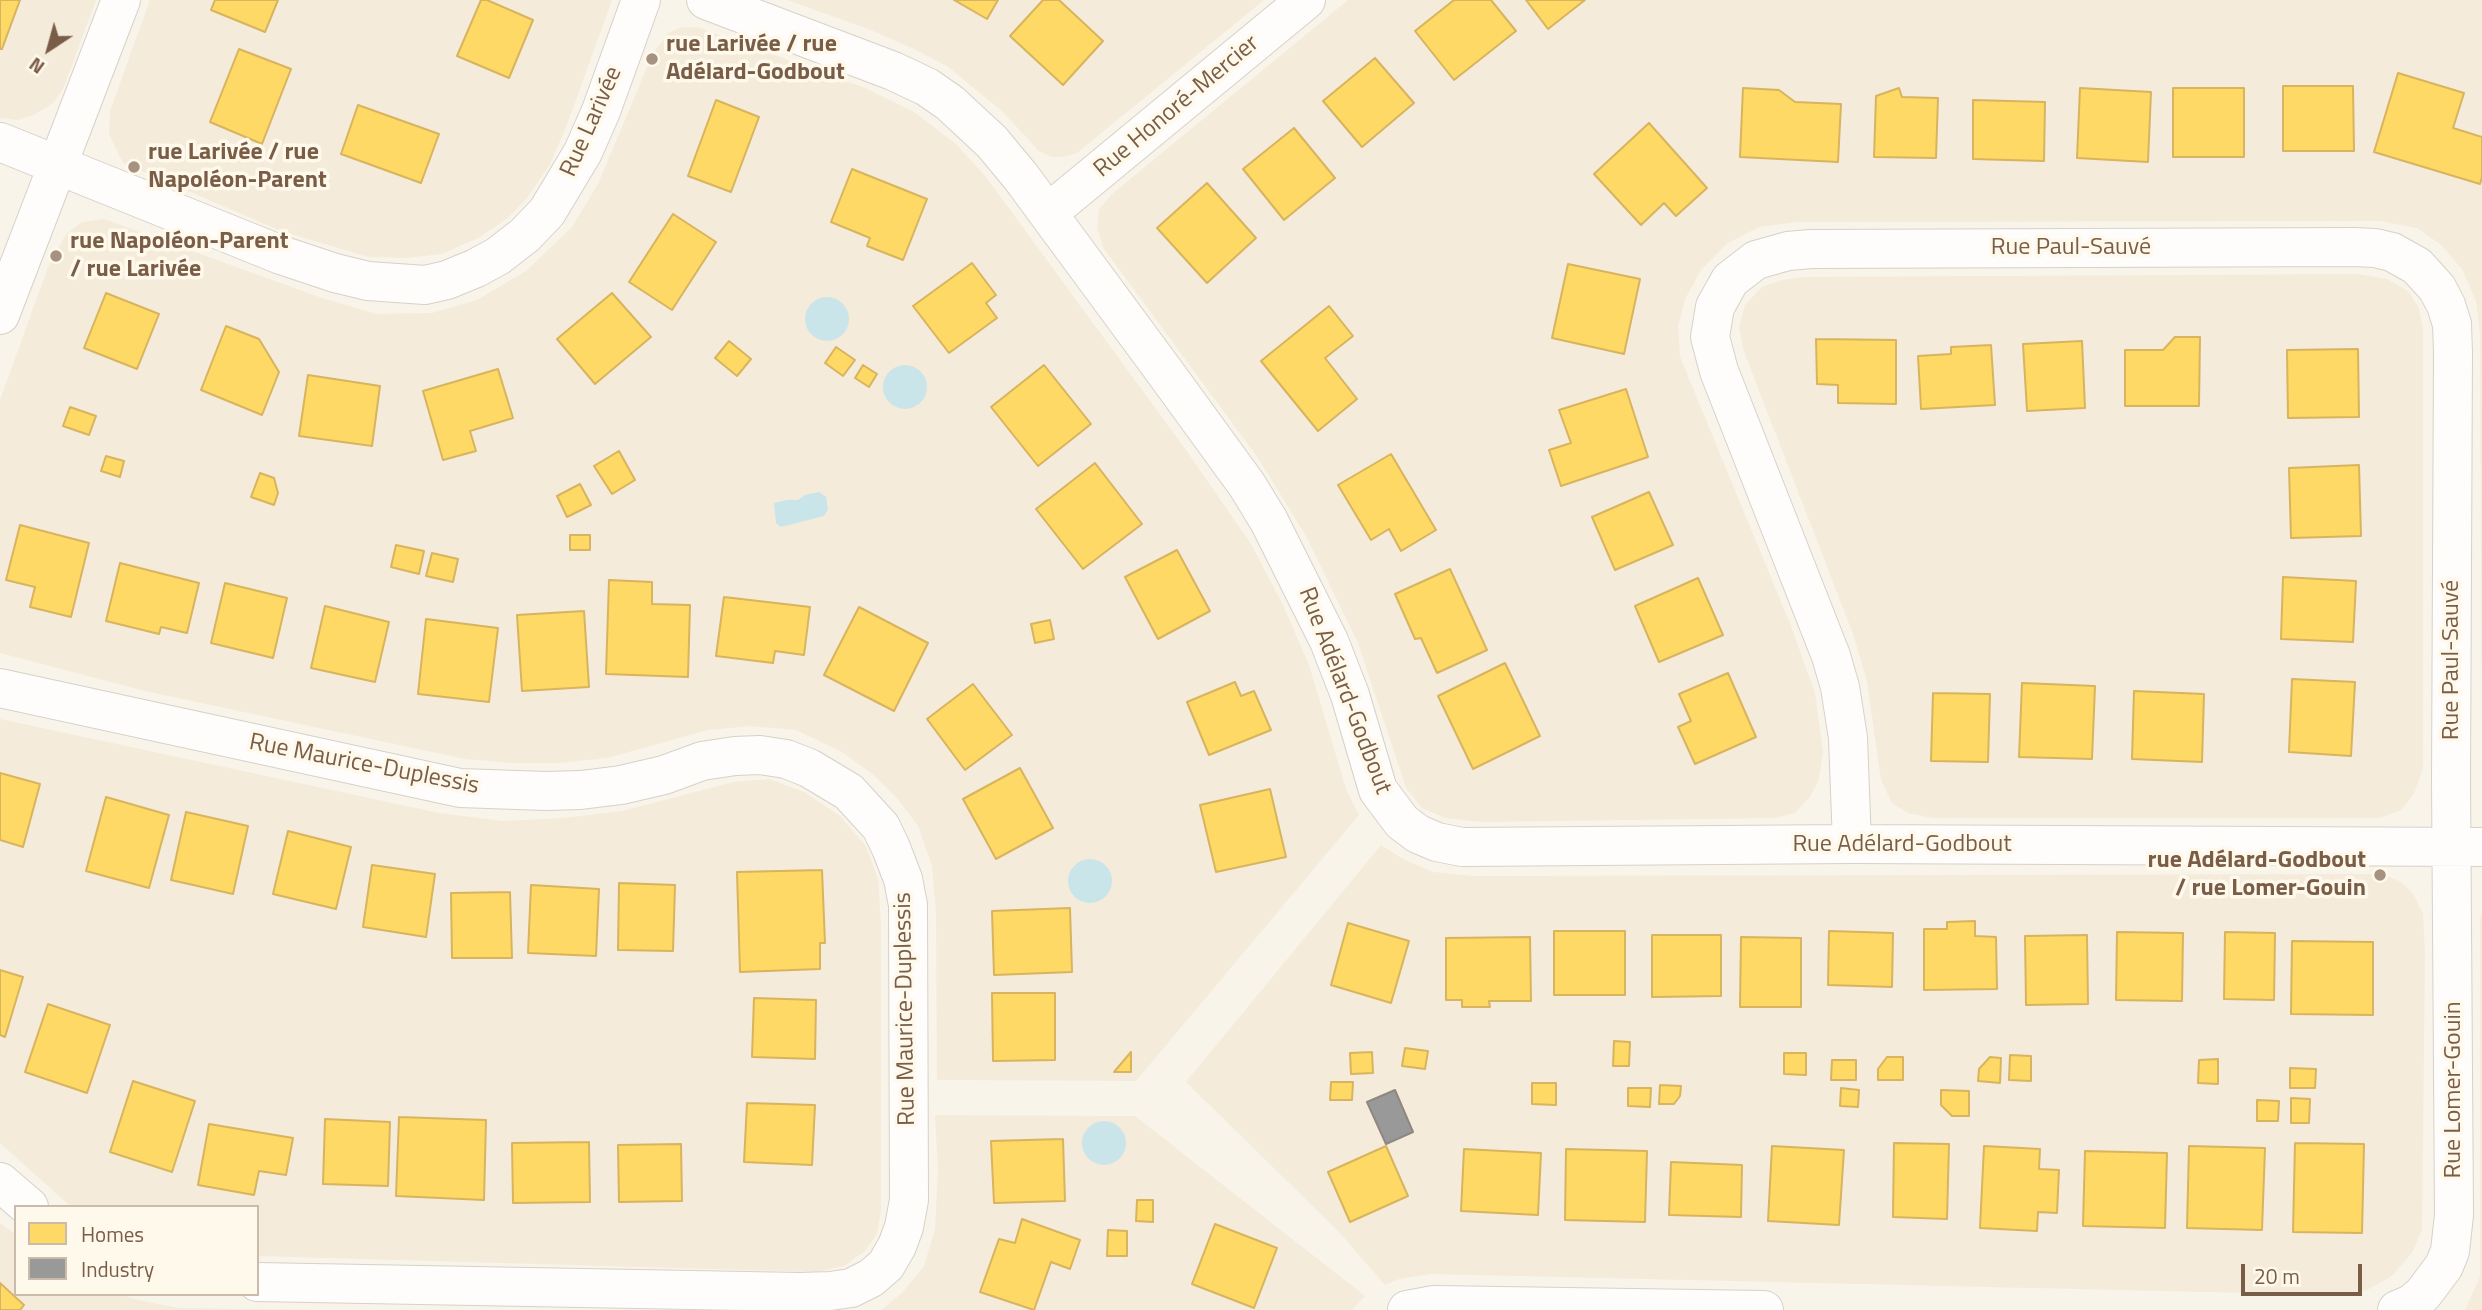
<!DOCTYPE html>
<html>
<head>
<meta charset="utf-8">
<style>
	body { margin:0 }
	#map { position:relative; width:2482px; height:1310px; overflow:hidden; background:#f8f4ea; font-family:"Titillium Web",sans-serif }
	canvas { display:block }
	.legend { position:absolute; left:14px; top:1205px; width:245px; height:91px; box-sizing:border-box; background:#fff9ec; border:2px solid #cabbaa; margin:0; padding:9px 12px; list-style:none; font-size:21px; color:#7a5d47 }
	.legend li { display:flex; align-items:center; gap:14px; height:35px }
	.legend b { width:35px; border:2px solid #cabbaa }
	.north { position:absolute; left:14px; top:14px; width:70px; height:70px; -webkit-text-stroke:5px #fff9ec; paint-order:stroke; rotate:216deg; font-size:19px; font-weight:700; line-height:28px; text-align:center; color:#7a5d47 }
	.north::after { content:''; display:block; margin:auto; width:24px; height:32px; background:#7a5d47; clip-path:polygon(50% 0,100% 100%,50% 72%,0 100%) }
	.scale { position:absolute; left:2241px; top:1264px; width:121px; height:32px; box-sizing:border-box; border:4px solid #7a5d47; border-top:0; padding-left:9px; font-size:21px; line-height:24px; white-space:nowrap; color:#7a5d47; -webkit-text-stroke:5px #fff9ec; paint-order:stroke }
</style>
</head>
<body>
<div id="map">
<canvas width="2482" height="1310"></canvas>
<ul class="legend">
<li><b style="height:19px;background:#ffd966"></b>Homes</li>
<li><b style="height:19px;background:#999"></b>Industry</li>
</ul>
<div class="north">N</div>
<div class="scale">20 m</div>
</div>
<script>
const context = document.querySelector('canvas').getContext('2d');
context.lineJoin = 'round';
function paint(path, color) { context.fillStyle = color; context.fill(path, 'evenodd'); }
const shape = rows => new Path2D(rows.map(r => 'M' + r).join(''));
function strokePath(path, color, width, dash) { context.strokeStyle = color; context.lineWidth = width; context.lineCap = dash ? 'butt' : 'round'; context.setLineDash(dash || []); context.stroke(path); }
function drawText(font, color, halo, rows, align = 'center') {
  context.font = font + ' "Titillium Web",sans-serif'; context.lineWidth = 7; context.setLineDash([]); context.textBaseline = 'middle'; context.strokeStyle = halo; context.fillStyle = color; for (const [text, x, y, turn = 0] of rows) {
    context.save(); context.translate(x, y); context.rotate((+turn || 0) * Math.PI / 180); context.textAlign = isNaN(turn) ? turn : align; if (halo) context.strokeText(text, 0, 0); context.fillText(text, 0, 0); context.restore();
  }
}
paint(shape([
	[0,0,96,0,63,89,53,103,34,115,17,120,0,118],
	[150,0,612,0,565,130,549,166,527,198,508,218,478,238,442,254,405,258,368,257,281,231,123,163,109,134,110,111],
	[787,0,1264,0,1077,153,1063,157,1051,157,1039,151,1002,111,947,66,912,48,871,30],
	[1348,0,2482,0,2482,779,2480,333,2476,301,2462,269,2440,244,2417,228,2380,221,1797,222,1759,227,1728,243,1701,270,1685,299,1678,327,1680,357,1791,626,1815,693,1823,752,1819,779,1810,797,1795,813,1775,818,1481,822,1445,818,1422,808,1406,788,1358,643,1306,536,1258,458,1104,249,1097,228,1099,209,1112,194],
	[682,27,700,28,865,88,914,112,956,144,986,177,1186,450,1251,544,1283,605,1309,665,1346,789,1359,815,1136,1081,937,1080,936,913,932,866,918,826,897,798,875,776,842,752,796,730,750,726,708,730,607,758,558,763,512,763,465,759,145,691,0,653,0,400,48,267,66,234,82,222,104,219,319,297,376,314,432,313,477,300,526,271,572,227,598,184,653,53,668,33],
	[2358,274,2387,279,2408,291,2419,308,2423,330,2423,768,2414,794,2401,810,2380,818,1933,818,1908,813,1892,803,1881,780,1867,681,1853,634,1743,349,1739,327,1745,305,1762,287,1782,280,1805,277],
	[0,719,439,813,503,821,563,818,622,811,733,782,769,779,804,792,840,816,866,846,878,879,881,924,881,1210,877,1234,865,1251,844,1266,816,1272,257,1256,257,1207,71,1207,0,1143],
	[1381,845,1403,859,1433,872,1472,876,2383,874,2401,882,2414,895,2423,914,2425,954,2422,1230,2412,1253,2392,1276,2367,1290,2333,1295,1431,1274,1399,1279,1385,1285,1339,1232,1186,1082],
	[2482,912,2482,1310,2465,1310,2480,1277,2480,918],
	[935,1115,1135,1116,1365,1296,1352,1310,881,1310,902,1293,924,1266,935,1229,938,1169],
	[0,1223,16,1235,16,1294,121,1294,133,1299,179,1308,320,1310,0,1310]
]), '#f4ebda');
paint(shape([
	'805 319a22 22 0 1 1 44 0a22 22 0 1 1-44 0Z',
	'883 387a22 22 0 1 1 44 0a22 22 0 1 1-44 0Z',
	[819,492,826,497,828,509,824,516,785,526,781,527,776,523,774,503,787,500,798,500,805,495],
	'1068 881a22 22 0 1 1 44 0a22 22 0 1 1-44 0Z',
	'1082 1143a22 22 0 1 1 44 0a22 22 0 1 1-44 0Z'
]), '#cae5ea');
const homes = shape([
	[0,0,20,0,2,49,0,49,0,0],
	[215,0,278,0,265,32,211,10,215,0],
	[481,0,487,0,533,20,509,78,457,56,481,0],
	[954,0,998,0,987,19,954,0],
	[1043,0,1059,0,1103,41,1063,85,1010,36,1043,0],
	[1454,0,1491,0,1516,31,1454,80,1415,31,1454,0],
	[1526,0,1585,0,1548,29,1526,0],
	[239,49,291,69,262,144,210,122,239,49],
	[1375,58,1414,103,1362,147,1323,101,1375,58],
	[2398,73,2464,93,2453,128,2482,137,2482,177,2480,184,2374,152,2398,73],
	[2283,86,2353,86,2354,151,2283,151,2283,86],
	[1743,88,1779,90,1795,102,1841,104,1838,162,1740,157,1743,88],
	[1899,88,1902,97,1938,98,1936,158,1874,157,1876,96,1899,88],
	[2080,88,2151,92,2148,162,2077,158,2080,88],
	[2173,88,2244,88,2244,157,2173,157,2173,88],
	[716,100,759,117,731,192,688,176,716,100],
	[1973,100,2045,102,2044,161,1973,159,1973,100],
	[358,105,439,134,421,183,341,154,358,105],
	[1649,123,1707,188,1676,216,1664,203,1641,225,1594,174,1649,123],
	[1294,128,1335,178,1284,220,1243,169,1294,128],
	[852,169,927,199,903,260,867,246,870,238,831,222,852,169],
	[1207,183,1256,238,1207,283,1157,228,1207,183],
	[673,214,716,242,672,310,629,282,673,214],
	[972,263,996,295,986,303,997,318,949,353,913,306,972,263],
	[1568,264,1640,279,1624,354,1552,338,1568,264],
	[106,293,159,314,137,369,84,348,106,293],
	[612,293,651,337,595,384,557,339,612,293],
	[1329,306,1353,336,1325,358,1357,399,1318,431,1261,361,1329,306],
	[226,326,259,339,279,372,262,415,201,390,226,326],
	[2175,337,2200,337,2199,406,2125,406,2125,350,2163,350,2175,337],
	[1816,339,1896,340,1896,404,1838,403,1838,385,1817,384,1816,339],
	[729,341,751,359,737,376,715,358,729,341],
	[2082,341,2085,408,2027,411,2023,344,2082,341],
	[1991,345,1995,405,1921,409,1918,356,1951,354,1951,347,1991,345],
	[836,347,855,360,843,376,825,363,836,347],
	[2358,349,2359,417,2288,418,2287,350,2358,349],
	[863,365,877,374,869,387,855,378,863,365],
	[1044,365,1091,424,1038,466,991,407,1044,365],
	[498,369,513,418,470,431,476,451,443,460,423,391,498,369],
	[308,375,380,386,372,446,299,436,308,375],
	[1626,389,1648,457,1561,486,1549,450,1571,443,1559,410,1626,389],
	[70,407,96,416,89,435,63,426,70,407],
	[619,451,635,480,612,494,594,466,619,451],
	[1391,454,1436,530,1401,551,1389,529,1371,540,1338,485,1391,454],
	[106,456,124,461,120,477,101,471,106,456],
	[1095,463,1142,524,1083,569,1036,509,1095,463],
	[2359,465,2361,536,2291,538,2289,468,2359,465],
	[260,473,274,478,278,493,274,505,251,497,260,473],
	[580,484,591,505,567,517,557,496,580,484],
	[1649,492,1673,545,1615,570,1592,517,1649,492],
	[20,525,89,543,71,617,30,607,35,587,6,580,20,525],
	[570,535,590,535,590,550,570,550,570,535],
	[396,545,424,551,419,574,391,567,396,545],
	[1177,550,1210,611,1158,639,1125,577,1177,550],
	[432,553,458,559,453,582,426,576,432,553],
	[120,563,199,583,187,633,161,627,159,634,106,621,120,563],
	[1450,569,1487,650,1437,673,1421,638,1415,639,1395,594,1450,569],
	[2283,577,2356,581,2353,642,2281,639,2283,577],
	[1698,578,1723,635,1659,662,1635,606,1698,578],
	[609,580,652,582,652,604,690,605,688,677,606,674,609,580],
	[225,583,287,598,273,658,211,643,225,583],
	[724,597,810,607,804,655,775,651,773,663,716,656,724,597],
	[325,606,389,622,375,682,311,668,325,606],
	[859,607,928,643,894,711,824,675,859,607],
	[584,611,589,687,522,691,517,615,584,611],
	[426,619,498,628,489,702,418,694,426,619],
	[1050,620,1054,639,1035,643,1031,624,1050,620],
	[1505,663,1540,736,1473,769,1438,696,1505,663],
	[1728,673,1756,737,1695,764,1678,727,1691,721,1679,694,1728,673],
	[2292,679,2355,682,2351,756,2289,752,2292,679],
	[1235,682,1241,696,1254,691,1271,730,1209,755,1187,702,1235,682],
	[2022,683,2095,686,2092,759,2019,757,2022,683],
	[973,684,1012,735,965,770,927,719,973,684],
	[2134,691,2204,694,2202,762,2132,759,2134,691],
	[1933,693,1990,694,1988,762,1931,761,1933,693],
	[1020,768,1053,828,996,859,963,799,1020,768],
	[0,773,40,784,23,847,0,840,0,773],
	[1270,789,1286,857,1216,872,1200,805,1270,789],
	[106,797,169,815,149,888,86,871,106,797],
	[186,812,248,826,233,894,171,880,186,812],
	[288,831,351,847,336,909,273,894,288,831],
	[372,865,435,874,426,937,363,927,372,865],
	[822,870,825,943,820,943,820,969,740,972,737,872,822,870],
	[619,883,675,885,673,951,618,950,619,883],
	[531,885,599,889,596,956,528,953,531,885],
	[510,892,512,958,452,958,451,893,510,892],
	[1070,908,1072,972,994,975,992,911,1070,908],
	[1975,921,1975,936,1996,937,1997,989,1924,990,1924,929,1947,929,1947,922,1975,921],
	[1348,923,1409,941,1391,1003,1331,985,1348,923],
	[1554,931,1625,931,1625,995,1554,995,1554,931],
	[1829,931,1893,933,1892,987,1828,985,1829,931],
	[2117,932,2183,933,2182,1001,2116,1000,2117,932],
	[2225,932,2275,933,2274,1000,2224,999,2225,932],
	[1652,935,1721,935,1721,996,1652,997,1652,935],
	[2087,935,2088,1004,2026,1005,2025,936,2087,935],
	[1530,937,1531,1001,1489,1001,1490,1007,1462,1007,1462,1000,1446,1000,1446,938,1530,937],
	[1741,937,1801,938,1801,1007,1740,1007,1741,937],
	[2292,941,2373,942,2373,1015,2291,1014,2292,941],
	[0,970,23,977,5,1037,0,1035,0,970],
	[992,993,1055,993,1055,1060,993,1061,992,993],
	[754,998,816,1000,815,1059,752,1057,754,998],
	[48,1004,110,1025,87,1093,25,1072,48,1004],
	[1614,1041,1630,1042,1629,1066,1613,1066,1614,1041],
	[1405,1048,1428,1051,1425,1069,1402,1066,1405,1048],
	[1131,1052,1131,1072,1114,1072,1131,1052],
	[1372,1052,1373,1073,1351,1074,1350,1053,1372,1052],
	[1784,1053,1806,1053,1806,1075,1784,1074,1784,1053],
	[2010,1055,2031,1056,2031,1081,2009,1080,2010,1055],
	[1887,1057,1903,1057,1903,1080,1878,1080,1878,1069,1887,1057],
	[1990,1057,2001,1058,2000,1083,1978,1081,1979,1069,1990,1057],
	[2218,1059,2218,1084,2198,1083,2199,1060,2218,1059],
	[1832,1060,1856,1060,1856,1080,1831,1080,1832,1060],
	[2290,1068,2316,1069,2315,1088,2290,1088,2290,1068],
	[133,1081,195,1101,172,1172,110,1152,133,1081],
	[1331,1082,1353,1082,1352,1100,1330,1100,1331,1082],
	[1532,1083,1556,1083,1556,1105,1532,1104,1532,1083],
	[1660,1085,1681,1086,1680,1096,1674,1104,1659,1104,1660,1085],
	[1628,1088,1651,1088,1650,1107,1628,1106,1628,1088],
	[1841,1088,1859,1090,1858,1107,1840,1106,1841,1088],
	[1941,1090,1969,1091,1969,1116,1952,1116,1941,1105,1941,1090],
	[2291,1098,2310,1099,2309,1123,2291,1123,2291,1098],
	[2257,1100,2279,1101,2278,1121,2257,1121,2257,1100],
	[747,1103,815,1105,812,1165,744,1162,747,1103],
	[399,1117,486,1120,484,1200,396,1196,399,1117],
	[325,1119,390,1122,388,1186,323,1184,325,1119],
	[209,1124,293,1138,286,1175,259,1171,254,1195,198,1185,209,1124],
	[1063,1139,1065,1201,994,1203,991,1141,1063,1139],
	[589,1142,590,1202,513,1203,512,1143,589,1142],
	[1894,1143,1949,1144,1947,1219,1893,1217,1894,1143],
	[2295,1143,2364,1144,2362,1233,2293,1232,2295,1143],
	[681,1144,682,1201,619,1202,618,1145,681,1144],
	[1386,1146,1408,1196,1350,1222,1328,1172,1386,1146],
	[1772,1146,1844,1150,1839,1225,1768,1221,1772,1146],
	[1984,1146,2040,1149,2039,1169,2059,1170,2057,1213,2038,1212,2037,1231,1980,1228,1984,1146],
	[2189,1146,2265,1148,2262,1230,2187,1228,2189,1146],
	[1464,1149,1541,1153,1538,1215,1461,1211,1464,1149],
	[1566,1149,1647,1151,1645,1222,1565,1220,1566,1149],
	[2085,1151,2167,1153,2165,1228,2083,1226,2085,1151],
	[1671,1162,1742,1165,1741,1217,1669,1215,1671,1162],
	[1137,1200,1153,1200,1153,1222,1136,1221,1137,1200],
	[1022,1219,1080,1240,1070,1269,1051,1262,1034,1310,980,1292,999,1239,1015,1243,1022,1219],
	[1215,1224,1277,1248,1254,1308,1192,1284,1215,1224],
	[1108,1230,1127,1231,1127,1256,1107,1256,1108,1230],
	[0,1283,24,1305,20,1310,0,1310,0,1283]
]);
paint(homes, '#ffd966');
strokePath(homes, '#d7b45d', 2);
const industry = shape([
	[1395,1090,1413,1132,1386,1144,1367,1102,1395,1090]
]);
paint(industry, '#999');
strokePath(industry, '#908780', 2);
const minor = shape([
	[706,0,893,71,927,87,950,103,992,142,1021,177,1167,375,1247,485,1269,521,1329,641,1350,695,1378,790,1402,822,1418,834,1437,842,1462,847,1852,844,2482,847],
	[0,142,281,255,335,273,368,281,425,285,447,280,476,268,498,256,525,235,547,212,583,152,601,111,641,0],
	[1048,213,1306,0],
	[0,315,121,0],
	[0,688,460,788,546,791,581,790,621,785,664,775,702,761,735,756,760,755,786,759,809,768,849,792,881,827,891,848,903,879,908,905,909,1200,904,1227,897,1246,886,1265,871,1278,851,1288,830,1291,800,1292,257,1282],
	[1852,844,1848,738,1840,687,1831,656,1719,371,1710,337,1715,307,1730,280,1756,260,1788,251,1811,249,2354,247,2375,248,2392,252,2417,266,2437,288,2446,305,2452,324,2453,353,2451,780,2454,1215,2450,1251,2444,1266,2423,1294,2411,1304,2397,1310],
	[0,1182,29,1207],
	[1407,1310,1434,1305,1764,1310]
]);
strokePath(minor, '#d7d1c8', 40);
strokePath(minor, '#fefdfc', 38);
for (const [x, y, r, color] of [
	[652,59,7,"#a69280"],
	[134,167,7,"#a69280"],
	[56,256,7,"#a69280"],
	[2380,875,7,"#a69280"]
]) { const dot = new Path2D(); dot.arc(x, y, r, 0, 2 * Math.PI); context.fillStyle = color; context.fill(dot); strokePath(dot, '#fff9ec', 2.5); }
drawText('bold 24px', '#7a5d47', '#fff9ec', [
	["rue Larivée / rue",666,45],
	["Adélard-Godbout",666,73],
	["rue Larivée / rue",148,153],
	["Napoléon-Parent",148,181],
	["rue Napoléon-Parent",70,242],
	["/ rue Larivée",70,270],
	["rue Adélard-Godbout",2366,861,"right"],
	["/ rue Lomer-Gouin",2366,889,"right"]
], 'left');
drawText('24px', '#7a5d47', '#fff9ec', [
	["Rue Honoré-Mercier",1177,107,-40],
	["Rue Larivée",592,122,-66],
	["Rue Paul-Sauvé",2071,248],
	["Rue Paul-Sauvé",2452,660,-90],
	["Rue Adélard-Godbout",1344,691,69],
	["Rue Maurice-Duplessis",364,765,11],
	["Rue Adélard-Godbout",1902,845],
	["Rue Maurice-Duplessis",906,1009,-91],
	["Rue Lomer-Gouin",2454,1090,-90]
]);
</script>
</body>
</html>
